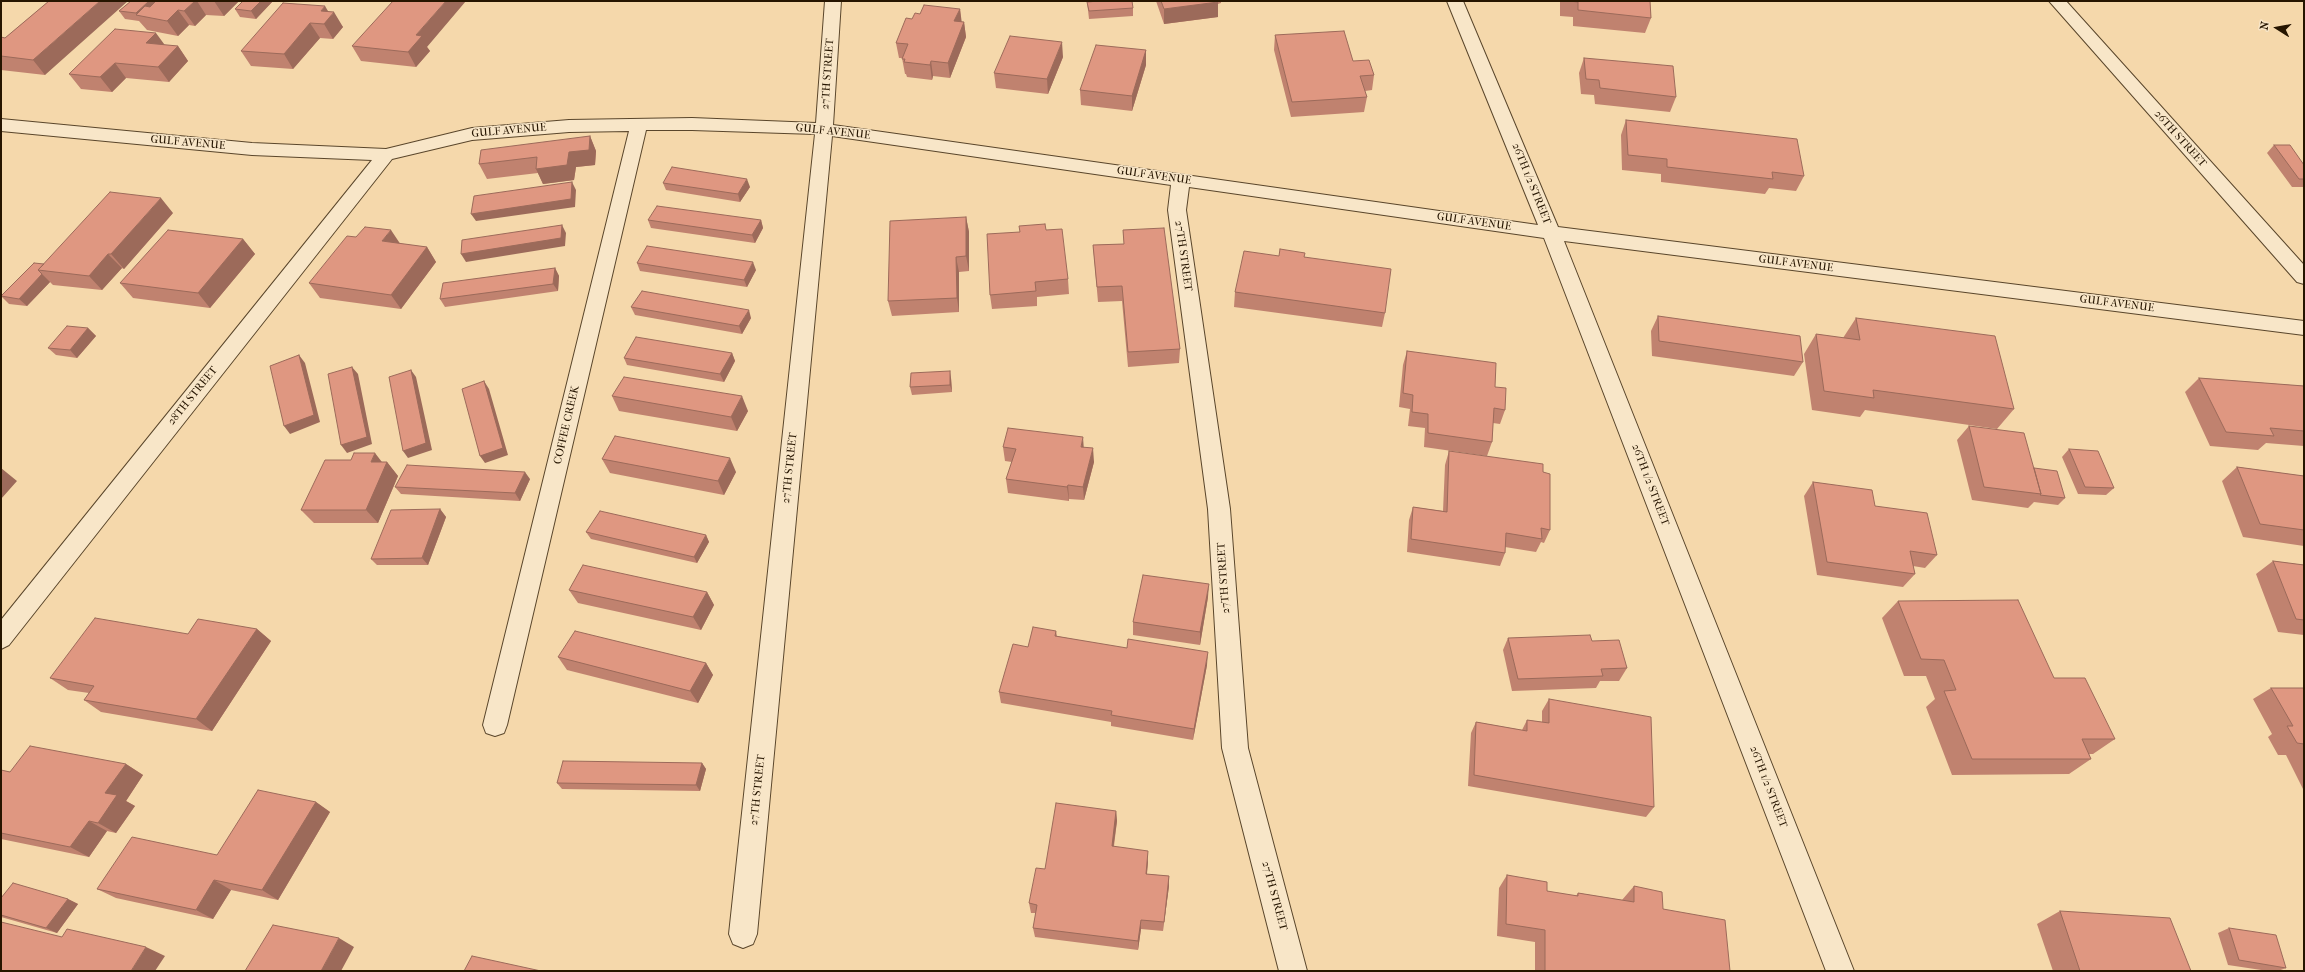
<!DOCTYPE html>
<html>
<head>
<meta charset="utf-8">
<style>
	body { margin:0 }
	#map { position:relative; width:2305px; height:972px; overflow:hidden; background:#f5d8ab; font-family:"IM FELL French Canon",serif }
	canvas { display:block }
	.frame { position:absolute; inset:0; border:2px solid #261500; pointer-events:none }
	.north { position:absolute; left:2257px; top:8px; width:40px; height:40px; -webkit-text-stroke:3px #f8e6c8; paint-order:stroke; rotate:281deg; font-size:11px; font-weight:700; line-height:16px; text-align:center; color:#261500 }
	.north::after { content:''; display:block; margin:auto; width:14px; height:18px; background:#261500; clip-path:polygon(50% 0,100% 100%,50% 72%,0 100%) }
</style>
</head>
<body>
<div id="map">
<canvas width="2305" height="972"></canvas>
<div class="frame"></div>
<div class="north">N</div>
</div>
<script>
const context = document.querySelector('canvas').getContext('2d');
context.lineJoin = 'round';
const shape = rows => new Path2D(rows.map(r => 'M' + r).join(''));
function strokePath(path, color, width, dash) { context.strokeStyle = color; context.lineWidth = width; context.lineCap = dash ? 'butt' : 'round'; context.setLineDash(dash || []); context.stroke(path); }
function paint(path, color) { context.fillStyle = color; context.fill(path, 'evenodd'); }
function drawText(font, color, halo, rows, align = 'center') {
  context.font = font + ' "IM FELL French Canon",serif'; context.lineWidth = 3; context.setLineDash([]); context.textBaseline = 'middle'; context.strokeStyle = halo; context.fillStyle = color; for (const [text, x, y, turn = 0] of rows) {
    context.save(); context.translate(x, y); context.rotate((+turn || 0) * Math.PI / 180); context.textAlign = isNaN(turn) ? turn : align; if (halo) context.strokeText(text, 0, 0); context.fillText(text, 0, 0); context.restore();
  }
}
const minor = shape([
	[825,1,841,1,833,125,1538,225,1447,1,1463,1,1558,227,2304,321,2304,335,1564,241,1854,971,1826,971,1544,238,1189,187,1186,210,1230,509,1248,748,1307,971,1279,971,1222,748,1208,509,1168,210,1171,185,832,136,757,934,753,944,743,948,733,944,729,934,815,134,692,130,646,130,507,725,504,733,495,736,486,733,483,725,629,131,569,132,472,140,392,159,9,645,1,649,1,620,372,160,252,155,1,131,1,119,252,143,386,149,472,128,569,120,692,118,816,123,825,1],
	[2049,1,2066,1,2304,265,2304,284,2297,282,2049,1]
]);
strokePath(minor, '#5a462b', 2);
paint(minor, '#f8e6c8');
paint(shape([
	[49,1,45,75,1,70,1,37,5,38],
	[131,1,239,1,224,16,206,15,195,26,189,25,178,36,147,30,139,21,125,19,119,11],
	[273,1,256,19,240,17,235,9],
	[1156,1,1221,1,1221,3,1218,4,1218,17,1164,24],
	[1560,1,1650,1,1651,18,1645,33,1573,26,1573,17,1560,16],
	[1087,2,1133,8,1133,16,1089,19,1088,10],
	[960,9,961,22,964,22,966,37,950,78,933,76,932,80,907,77,906,74,905,74,902,58,899,58,896,43,912,19,920,14],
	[328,11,343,27,333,39,320,38,293,69,251,66,241,51],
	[1275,35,1353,61,1374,75,1372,90,1365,91,1367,97,1364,112,1291,117,1274,50],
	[165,45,178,46,188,61,169,82,126,78,112,92,81,89,69,74],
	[352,46,427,47,430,51,416,67,361,61],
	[1146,50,1146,65,1132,111,1081,105,1080,90],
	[1063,57,1048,94,996,88,994,73],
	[1584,58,1676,97,1670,112,1595,104,1594,95,1581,94,1579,73],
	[1626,120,1804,176,1796,191,1769,188,1765,194,1661,182,1661,174,1622,170,1621,135],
	[590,136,596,151,595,165,576,167,574,180,543,184,538,173,487,179,479,164],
	[2274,145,2304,165,2304,187,2292,187,2267,153],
	[663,183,750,187,740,202,666,190],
	[173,213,124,269,122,268,102,290,53,285,50,282,27,306,9,304,1,296,44,264],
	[966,217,969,232,969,271,959,272,959,312,892,316,888,301],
	[648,220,761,220,763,228,755,243,651,228],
	[1046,230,1068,279,1069,294,1037,297,1037,306,992,309,990,295,1020,232],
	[1123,230,1180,349,1179,363,1128,367,1122,301,1098,302,1093,245,1124,244],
	[243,239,255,254,210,308,133,298,120,283],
	[400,244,427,247,436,262,401,309,320,298,309,283],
	[1279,256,1305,257,1385,313,1382,327,1234,307,1235,292],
	[637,263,756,270,747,287,640,271],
	[555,268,559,276,558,291,445,307,440,299],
	[631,307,751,318,742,334,635,315],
	[1658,316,1803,362,1794,376,1652,356,1651,331],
	[1856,318,2014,409,1997,429,1865,410,1860,417,1812,410,1804,354,1816,334,1843,338],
	[88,328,96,336,77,358,56,355,48,348],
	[1407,351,1505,410,1500,424,1493,423,1492,442,1487,456,1424,447,1425,428,1408,426,1410,409,1399,407,1403,365],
	[732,353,735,361,724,382,627,365,624,358],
	[951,378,952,392,912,395,910,387],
	[2199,378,2304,386,2304,446,2266,443,2258,450,2210,446,2185,392],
	[612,396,748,411,737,431,619,411],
	[1969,426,2034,468,2065,498,2058,505,2034,502,2028,508,1972,500,1957,440],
	[1003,447,1084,447,1094,462,1084,500,1069,499,1069,501,1008,493,1006,479,1012,462,1005,461],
	[2069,449,2114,488,2106,495,2078,494,2062,457],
	[1449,451,1543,472,1550,530,1544,543,1541,542,1536,552,1505,547,1505,553,1500,566,1407,552,1409,520,1413,507,1443,511,1445,465],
	[602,459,736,472,724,495,610,473],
	[382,462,387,462,398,476,378,523,314,523,301,510],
	[2237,467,2304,476,2304,546,2243,537,2222,481],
	[530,479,520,501,401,494,395,487],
	[1813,482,1875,506,1937,555,1925,568,1913,566,1915,574,1903,587,1817,575,1804,496],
	[440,509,446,517,428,565,377,565,371,559],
	[586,532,706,535,709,542,697,563,591,539],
	[2273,561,2304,565,2304,635,2278,632,2256,574],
	[569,590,707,592,714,605,701,630,578,603],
	[1208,597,1200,645,1133,635,1133,622],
	[1898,601,2054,678,2115,739,2093,754,2089,754,2091,759,2069,774,1952,775,1926,707,1935,699,1926,676,1904,676,1882,618],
	[257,629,271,641,212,731,101,712,84,700,89,693,68,690,50,678,188,634],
	[1056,631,1057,636,1207,665,1193,740,1111,726,1111,722,1001,703,999,692,1028,647],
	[1508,638,1592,641,1627,668,1619,681,1600,681,1596,688,1512,691,1503,650],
	[558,657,706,663,713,675,698,703,567,670],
	[2271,688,2304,688,2304,791,2286,755,2278,755,2268,737,2272,734,2253,699],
	[1549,699,1654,807,1646,817,1468,786,1471,733,1476,722,1522,730,1527,720,1542,722,1542,711],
	[702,763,706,769,700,791,562,789,557,783],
	[126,764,143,775,126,801,135,806,116,833,107,831,89,857,1,839,1,770,10,772],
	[316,802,330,812,278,900,231,890,213,919,116,898,97,889,217,855],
	[1116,811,1117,821,1114,846,1148,861,1147,874,1169,876,1169,886,1163,931,1141,929,1138,950,1035,937,1033,928,1036,913,1031,913,1029,903,1045,869],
	[1507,875,1547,891,1576,896,1578,893,1622,900,1634,886,1663,909,1730,971,1535,971,1535,942,1497,936,1499,888],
	[1,898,68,899,78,904,57,933,1,917],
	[2060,911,2191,971,2053,971,2037,924],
	[2229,928,2286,968,2278,971,2268,971,2228,965,2218,933]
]), '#c0826f');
paint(shape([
	[100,1,128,1,45,75,33,60],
	[149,1,163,1,138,16,136,13],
	[195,1,197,1,206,15,195,26,184,11],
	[214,1,239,1,224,16],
	[261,1,273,1,256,19,251,11],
	[446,1,466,1,427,47,430,51,416,67,408,52,416,35],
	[1218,2,1218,17,1164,24,1164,9],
	[325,6,331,16,334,12,343,27,333,39,324,24,321,11],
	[960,9,962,24,954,21],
	[178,10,189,25,178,36,167,21],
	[964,22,966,37,950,78,948,63],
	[310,23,320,38,293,69,284,54],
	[156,33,167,48,146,43],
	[1062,42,1063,57,1048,94,1047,79],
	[178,46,188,61,169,82,158,67],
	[1146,50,1146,65,1132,111,1132,96],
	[931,61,933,76,932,80,930,65],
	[115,63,126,78,112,92,100,77],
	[590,136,596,151,595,165,576,167,574,180,543,184,536,169,569,152],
	[747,179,750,187,740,202,738,194],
	[572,182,576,190,575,207,476,221,471,214],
	[161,198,173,213,124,269,111,254],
	[966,217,969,232,969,271,966,256],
	[761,220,763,228,755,243,752,235],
	[562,225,566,233,565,246,466,262,461,254],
	[391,230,401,245,382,241],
	[243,239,255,254,210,308,198,293],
	[427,247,436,262,401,309,391,295],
	[108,254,122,268,102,290,89,276],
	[956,257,959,272,959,312,957,298],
	[753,262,756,270,747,287,744,280],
	[555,268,559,276,558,291,553,284],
	[42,274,50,282,27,306,19,299],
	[749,310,751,318,742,334,739,326],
	[88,328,96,336,77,358,70,350],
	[732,353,735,361,724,382,720,374],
	[299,355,305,363,320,422,290,434,284,426],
	[352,367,358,374,372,444,347,453,341,445],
	[411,370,416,377,432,450,408,458,403,451],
	[950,371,951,378,952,392,950,385],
	[484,381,489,389,508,455,485,463,480,456],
	[742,396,748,411,737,431,731,417],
	[1083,437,1084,451,1081,447],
	[1093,448,1094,462,1084,500,1083,487],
	[375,453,385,466,387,462,398,476,378,523,366,510,371,462],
	[730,458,736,472,724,495,718,481],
	[1,468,17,481,1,499],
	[525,472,530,479,520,501,515,493],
	[1068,485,1069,499,1069,501,1067,487],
	[440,509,446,517,428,565,422,558],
	[706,535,709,542,697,563,694,557],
	[1209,584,1208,597,1200,645,1200,632],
	[707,592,714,605,701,630,693,617],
	[257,629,271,641,212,731,196,719],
	[1208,652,1207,665,1193,740,1194,729],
	[706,663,713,675,698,703,690,691],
	[702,763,706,769,700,791,696,785],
	[126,764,143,775,126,801,135,806,116,833,98,823,105,793],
	[316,802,330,812,278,900,262,890],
	[1116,811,1117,821,1112,856,1112,846],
	[89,821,107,831,89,857,70,847],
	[1148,851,1148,861,1146,883,1146,874],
	[1169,876,1169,886,1163,931,1164,922],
	[214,880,231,890,213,919,196,910],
	[68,899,78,904,57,933,46,928],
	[1141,920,1141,929,1138,950,1138,941],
	[339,938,354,947,341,971,321,971],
	[146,947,165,956,155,971,131,971]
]), '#9c6a5a');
const building = shape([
	[49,1,100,1,33,60,1,56,1,37,5,38,49,1],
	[131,1,149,1,136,13,119,11,131,1],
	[156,1,195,1,184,11,178,10,167,21,136,15,145,6,150,7,156,1],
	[243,1,261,1,251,11,235,9,243,1],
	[393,1,446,1,416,35,422,36,408,52,352,46,393,1],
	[1099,1,1132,1,1133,8,1089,11,1087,2,1099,1],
	[1161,1,1218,1,1218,2,1164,9,1161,1],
	[1569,1,1650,1,1651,18,1578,10,1578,2,1569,1],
	[283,3,325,6,321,11,334,12,324,24,310,23,284,54,241,51,283,3],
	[924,5,960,9,954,21,964,22,948,63,931,61,930,65,904,62,905,59,902,59,908,44,896,43,906,18,912,19,915,13,920,14,924,5],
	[115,29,156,33,146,43,178,46,158,67,115,63,100,77,69,74,115,29],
	[1344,31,1353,61,1369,60,1374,75,1360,76,1367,97,1292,102,1275,35,1344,31],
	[1010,36,1062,42,1047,79,994,73,1010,36],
	[1096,45,1146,50,1132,96,1080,90,1096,45],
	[1584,58,1673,66,1676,97,1600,88,1599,80,1586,79,1584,58],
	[1626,120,1797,139,1804,176,1772,172,1773,179,1667,167,1667,159,1628,155,1626,120],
	[590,136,589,150,569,152,567,165,536,169,537,157,479,164,481,150,590,136],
	[2274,145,2290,145,2304,165,2304,179,2299,179,2274,145],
	[672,167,747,179,738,194,663,183,672,167],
	[572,182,571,199,471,214,474,196,572,182],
	[110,192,161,198,111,254,108,254,89,276,38,270,110,192],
	[657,206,761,220,752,235,648,220,657,206],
	[966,217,966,256,956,257,957,298,888,301,890,221,966,217],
	[1045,224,1046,230,1062,229,1068,279,1035,282,1036,291,990,295,987,234,1020,232,1019,226,1045,224],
	[562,225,561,238,461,254,462,240,562,225],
	[365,227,391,230,382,241,427,247,391,295,309,283,347,236,356,237,365,227],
	[1164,228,1180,349,1128,352,1122,286,1097,287,1093,245,1124,244,1123,230,1164,228],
	[168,230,243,239,198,293,120,283,168,230],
	[647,246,753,262,744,280,637,263,647,246],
	[1280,249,1305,253,1304,257,1391,269,1385,313,1235,292,1244,251,1279,256,1280,249],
	[34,263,44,264,38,270,42,274,19,299,1,296,34,263],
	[555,268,553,284,440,299,443,283,555,268],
	[642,291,749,310,739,326,631,307,642,291],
	[1658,316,1800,336,1803,362,1659,341,1658,316],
	[1856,318,1995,336,2014,409,1873,390,1874,398,1824,391,1816,334,1860,340,1856,318],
	[67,326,88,328,70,350,48,348,67,326],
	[636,337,732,353,720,374,624,358,636,337],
	[1407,351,1496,363,1495,387,1506,388,1505,410,1494,408,1492,442,1428,433,1428,414,1412,412,1413,395,1403,393,1407,351],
	[299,355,314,415,284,426,270,366,299,355],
	[352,367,367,437,341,445,328,374,352,367],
	[411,370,426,443,403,451,389,377,411,370],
	[950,371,950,385,910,387,911,373,950,371],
	[624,377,742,396,731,417,612,396,624,377],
	[2199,378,2304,386,2304,431,2270,428,2274,436,2226,432,2199,378],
	[484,381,503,448,480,456,462,389,484,381],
	[1969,426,2024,433,2041,494,1984,487,1969,426],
	[1008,428,1083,437,1081,447,1093,448,1083,487,1068,485,1067,487,1006,479,1016,449,1003,447,1008,428],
	[615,436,730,458,718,481,602,459,615,436],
	[2069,449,2098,451,2114,488,2085,487,2069,449],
	[1449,451,1543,464,1543,472,1550,474,1550,530,1541,528,1542,539,1506,533,1505,553,1411,539,1413,507,1447,512,1449,451],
	[354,453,375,453,371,462,387,462,366,510,301,510,325,460,351,460,354,453],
	[407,465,525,472,515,493,395,487,407,465],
	[2237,467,2304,476,2304,530,2260,524,2237,467],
	[2034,468,2057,471,2065,498,2040,495,2041,494,2034,468],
	[1813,482,1872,490,1875,506,1927,513,1937,555,1910,551,1915,574,1827,562,1813,482],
	[440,509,422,558,371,559,391,510,440,509],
	[600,511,706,535,694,557,586,532,600,511],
	[2273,561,2304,565,2304,620,2296,619,2273,561],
	[583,565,707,592,693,617,569,590,583,565],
	[1143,575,1209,584,1200,632,1133,622,1143,575],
	[2018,600,2054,678,2085,678,2115,739,2082,739,2091,759,1972,759,1944,691,1956,690,1944,660,1921,659,1898,601,2018,600],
	[95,618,188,634,198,619,257,629,196,719,84,700,94,686,50,678,95,618],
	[1033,627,1056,631,1055,636,1127,648,1128,639,1208,652,1194,729,1111,715,1112,711,999,692,1013,644,1028,647,1033,627],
	[575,631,706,663,690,691,558,657,575,631],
	[1590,635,1592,641,1619,640,1627,668,1601,669,1603,676,1518,679,1508,638,1590,635],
	[2271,688,2304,688,2304,744,2297,743,2287,726,2293,726,2271,688],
	[1549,699,1651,717,1654,807,1474,775,1476,722,1527,731,1527,720,1549,723,1549,699],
	[30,746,126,764,105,793,117,795,98,823,89,821,70,847,1,833,1,770,10,772,30,746],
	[563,761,702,763,696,785,557,783,563,761],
	[258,790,316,802,262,890,214,880,196,910,97,889,132,837,217,855,258,790],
	[1056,803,1116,811,1112,846,1148,851,1146,874,1169,876,1164,922,1141,920,1138,941,1033,928,1037,905,1029,903,1036,868,1045,869,1056,803],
	[1507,875,1547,882,1547,891,1578,896,1578,893,1634,902,1634,886,1662,892,1663,909,1725,920,1730,971,1545,971,1545,930,1506,924,1507,875],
	[13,883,68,899,46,928,1,915,1,898,13,883],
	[2060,911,2170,918,2191,971,2080,971,2060,911],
	[1,922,62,937,67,929,146,947,131,971,1,971,1,922],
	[273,925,339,938,321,971,245,971,273,925],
	[2229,928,2276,935,2286,968,2239,960,2229,928],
	[472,956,541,971,464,971,472,956]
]);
paint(building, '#df9781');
strokePath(building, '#9c6a5a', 1);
drawText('11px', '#261500', '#f8e6c8', [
	["27TH STREET",828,74,-86],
	["GULF AVENUE",509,131,-5],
	["GULF AVENUE",833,132,6],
	["26TH STREET",2180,139,48],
	["GULF AVENUE",188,143,5],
	["GULF AVENUE",1154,176,8],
	["26TH 1/2 STREET",1531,184,68],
	["GULF AVENUE",1474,222,8],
	["27TH STREET",1183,256,82],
	["GULF AVENUE",1796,264,7],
	["GULF AVENUE",2117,304,7],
	["28TH STREET",193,396,-51],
	["COFFEE CREEK",567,425,-77],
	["27TH STREET",790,468,-84],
	["26TH 1/2 STREET",1650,485,69],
	["27TH STREET",1224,578,-94],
	["26TH 1/2 STREET",1768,787,69],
	["27TH STREET",758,790,-84],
	["27TH STREET",1274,896,75]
]);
</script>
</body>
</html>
